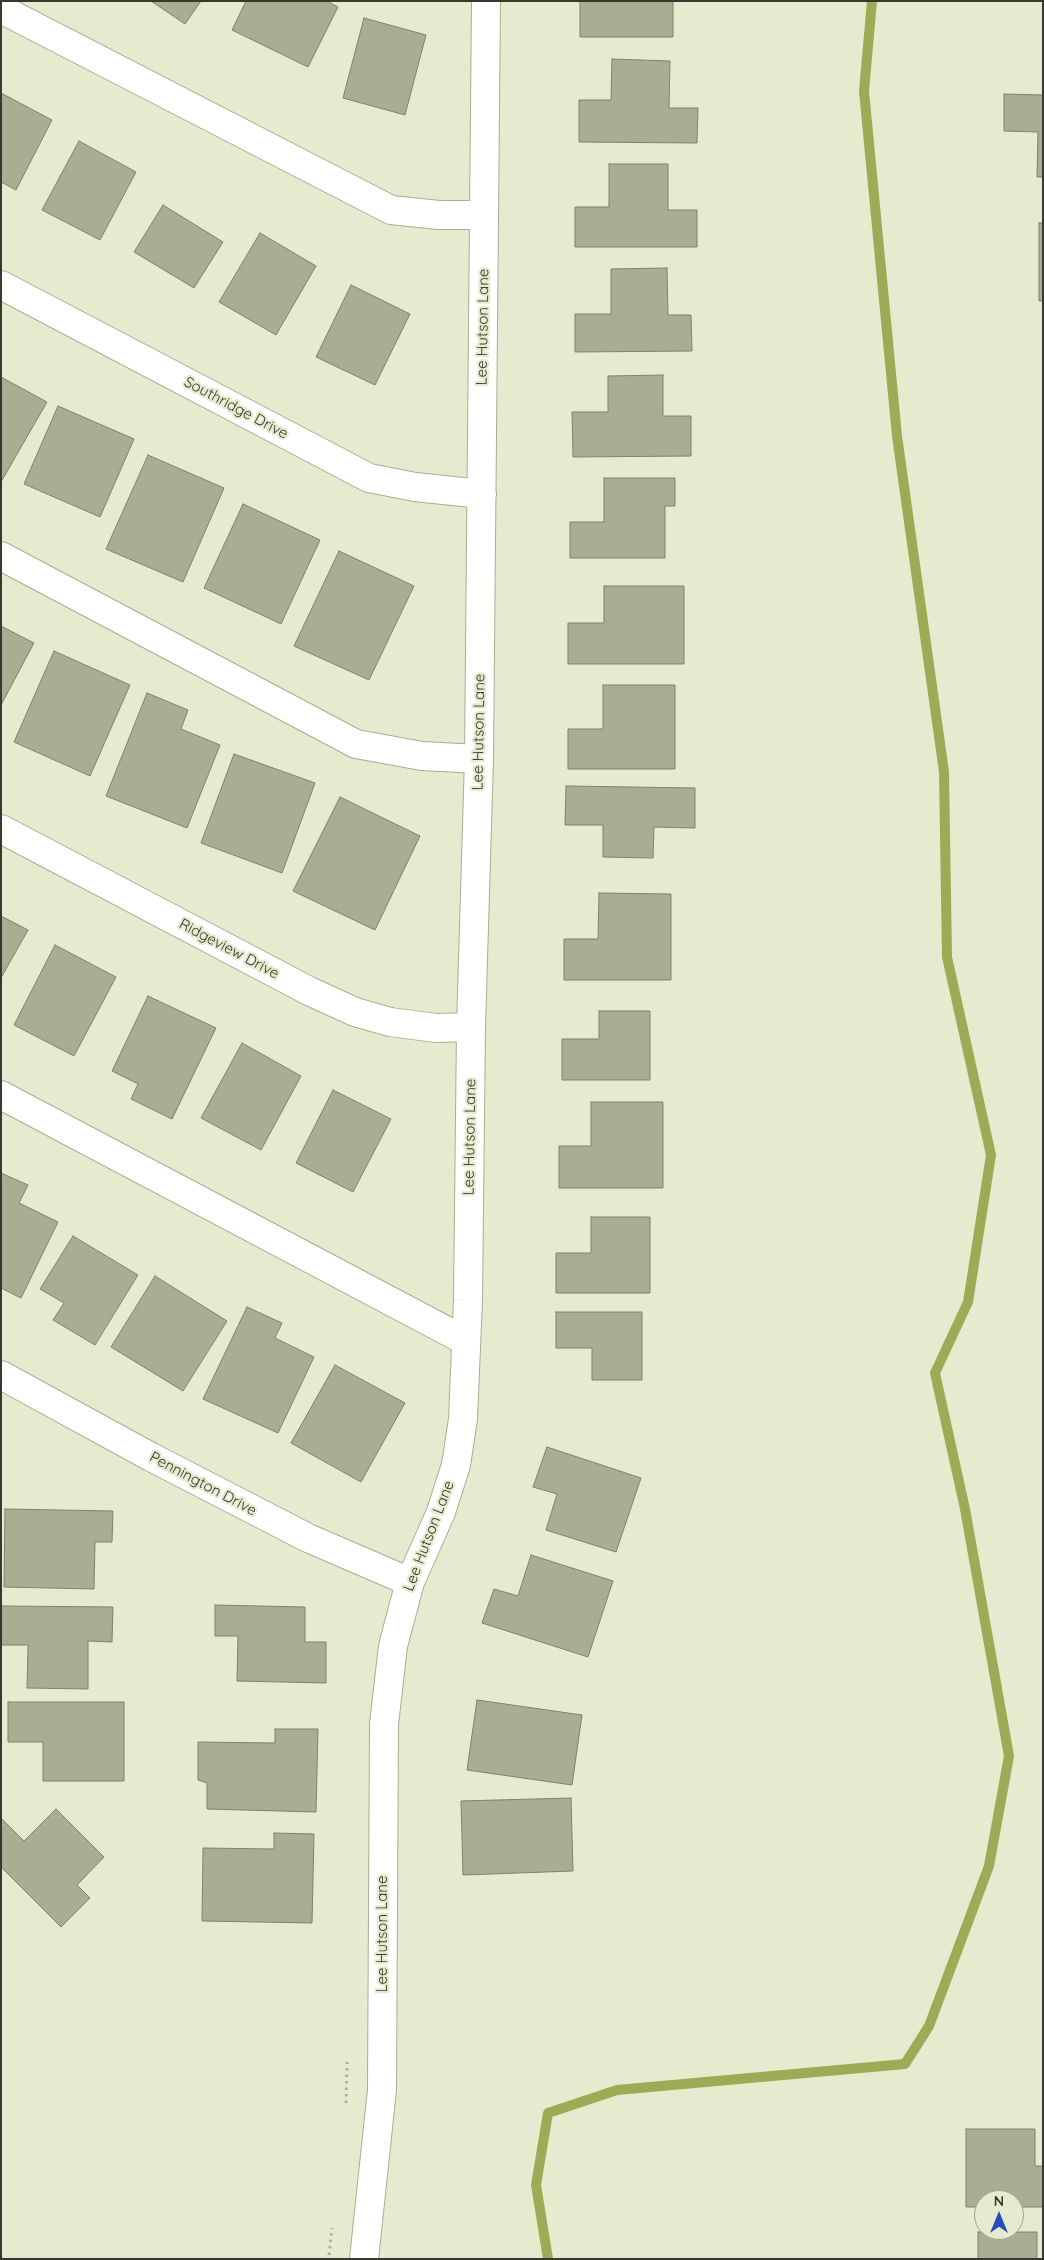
<!DOCTYPE html>
<html>
<head>
<meta charset="utf-8">
<style>
	body { margin:0 }
	#map { position:relative; width:1044px; height:2260px; overflow:hidden; background:#e5ebce; font-family:Quicksand,sans-serif }
	canvas { display:block }
	.frame { position:absolute; inset:0; border:2px solid #37392e; pointer-events:none }
	.north { position:absolute; left:974px; top:2190px; width:50px; height:50px; box-sizing:border-box; background:#e5ebce; border:1px solid #9fa48e; border-radius:50%; rotate:0deg; font-size:14px; font-weight:700; line-height:20px; text-align:center; color:#37392e }
	.north::after { content:''; display:block; margin:auto; width:18px; height:22px; background:#294ab9; clip-path:polygon(50% 0,100% 100%,50% 72%,0 100%) }
</style>
</head>
<body>
<div id="map">
<canvas width="1044" height="2260"></canvas>
<div class="frame"></div>
<div class="north">N</div>
</div>
<script>
const context = document.querySelector('canvas').getContext('2d');
context.lineJoin = 'round';
const shape = rows => new Path2D(rows.map(r => 'M' + r).join(''));
function strokePath(path, color, width, dash) { context.strokeStyle = color; context.lineWidth = width; context.lineCap = dash ? 'butt' : 'round'; context.setLineDash(dash || []); context.stroke(path); }
function paint(path, color) { context.fillStyle = color; context.fill(path, 'evenodd'); }
function drawText(font, color, halo, rows, align = 'center') {
  context.font = font + ' Quicksand,sans-serif'; context.lineWidth = 4.5; context.setLineDash([]); context.textBaseline = 'middle'; context.strokeStyle = halo; context.fillStyle = color; for (const [text, x, y, turn = 0] of rows) {
    context.save(); context.translate(x, y); context.rotate((+turn || 0) * Math.PI / 180); context.textAlign = isNaN(turn) ? turn : align; if (halo) context.strokeText(text, 0, 0); context.fillText(text, 0, 0); context.restore();
  }
}
strokePath(shape([
	[548,2259,536,2185,548,2113,617,2090,905,2064,929,2026,989,1866,1009,1756,965,1509,935,1373,968,1302,991,1155,947,957,944,772,897,436,864,91,872,1]
]), '#9eab56', 10);
const building = shape([
	[151,1,201,1,185,24,151,1],
	[246,1,327,1,338,7,308,67,232,30,246,1],
	[580,1,673,1,673,37,580,37,580,1],
	[364,18,426,35,405,115,343,98,364,18],
	[612,59,670,61,669,108,698,108,697,143,579,142,579,100,611,100,612,59],
	[1,93,52,120,16,190,1,182,1,93],
	[1004,94,1043,95,1043,177,1037,177,1038,132,1004,131,1004,94],
	[79,141,136,172,100,240,42,210,79,141],
	[609,164,668,164,668,210,697,210,697,247,575,247,575,207,609,207,609,164],
	[163,205,223,242,194,288,134,252,163,205],
	[1039,223,1043,223,1043,301,1039,301,1039,223],
	[260,233,316,266,276,335,219,302,260,233],
	[667,268,668,315,691,315,692,351,575,352,575,314,611,314,611,269,667,268],
	[351,285,410,314,375,385,316,357,351,285],
	[663,375,663,416,691,416,691,456,573,457,572,412,608,412,608,376,663,375],
	[1,377,47,402,1,482,1,377],
	[58,406,134,439,100,517,24,484,58,406],
	[148,455,224,488,183,582,106,549,148,455],
	[604,478,675,478,675,506,665,506,665,558,570,558,570,522,604,522,604,478],
	[243,504,320,540,281,624,204,588,243,504],
	[339,551,414,586,369,680,294,646,339,551],
	[604,586,684,586,684,664,568,664,568,623,604,623,604,586],
	[1,626,34,643,1,705,1,626],
	[54,651,130,685,90,776,14,742,54,651],
	[603,685,675,685,675,769,568,769,568,729,603,729,603,685],
	[147,693,188,710,181,729,220,745,187,828,106,796,147,693],
	[234,754,315,783,282,873,201,843,234,754],
	[566,786,695,788,695,828,654,827,653,858,603,857,603,825,565,825,566,786],
	[340,797,420,836,375,930,293,891,340,797],
	[599,893,671,894,671,980,564,980,564,939,598,939,599,893],
	[1,916,28,930,1,978,1,916],
	[55,945,116,977,74,1056,14,1025,55,945],
	[148,996,216,1028,172,1119,131,1099,138,1084,112,1071,148,996],
	[599,1011,650,1011,650,1080,562,1080,562,1039,599,1039,599,1011],
	[242,1043,301,1076,261,1150,201,1118,242,1043],
	[333,1090,391,1119,353,1192,296,1163,333,1090],
	[591,1102,663,1102,663,1188,559,1188,559,1146,591,1146,591,1102],
	[1,1173,28,1185,19,1203,58,1222,21,1298,1,1288,1,1173],
	[591,1217,650,1217,650,1293,556,1293,556,1253,591,1253,591,1217],
	[73,1236,138,1275,95,1345,53,1320,64,1303,40,1289,73,1236],
	[155,1276,227,1321,183,1391,111,1347,155,1276],
	[247,1307,282,1323,275,1338,314,1357,278,1433,203,1399,247,1307],
	[556,1312,642,1312,642,1380,592,1380,592,1348,556,1348,556,1312],
	[335,1365,405,1403,361,1482,291,1443,335,1365],
	[547,1447,641,1478,616,1552,546,1530,557,1494,533,1487,547,1447],
	[5,1509,113,1511,112,1542,95,1542,94,1589,4,1587,5,1509],
	[531,1555,613,1581,588,1657,482,1623,494,1589,518,1596,531,1555],
	[215,1605,305,1607,305,1642,326,1642,326,1683,237,1681,238,1636,215,1636,215,1605],
	[1,1606,113,1607,112,1642,88,1641,88,1689,27,1688,28,1645,1,1645,1,1606],
	[477,1700,582,1715,572,1785,467,1770,477,1700],
	[8,1702,124,1702,124,1781,43,1781,43,1742,8,1742,8,1702],
	[275,1729,318,1729,316,1812,207,1809,207,1783,198,1780,198,1742,275,1743,275,1729],
	[571,1798,573,1871,463,1875,461,1801,571,1798],
	[56,1809,104,1857,77,1885,90,1898,61,1927,1,1867,1,1818,24,1841,56,1809],
	[274,1833,314,1834,312,1923,202,1921,203,1848,274,1849,274,1833],
	[966,2129,1035,2129,1035,2166,1043,2166,1043,2207,1014,2207,1014,2200,984,2200,984,2207,966,2207,966,2129],
	[978,2232,1037,2232,1037,2259,978,2259,978,2232]
]);
paint(building, '#a9ae93');
strokePath(building, '#7e8369', 1);
const minor = shape([
	[1,9,391,210,439,215,484,215],
	[1,285,369,478,415,487,482,494],
	[1,556,356,744,422,756,479,759],
	[1,829,309,991,355,1012,390,1022,436,1028,471,1027],
	[1,1095,466,1341],
	[1,1375,151,1457,308,1538,410,1582],
	[364,2259,382,2090,384,1724,393,1646,410,1582,441,1512,456,1465,463,1419,468,1300,471,1027,479,759,486,1]
]);
strokePath(minor, '#a9ae93', 30);
strokePath(shape([
	[346,2103,347,2062],
	[329,2255,332,2228]
]), '#acb19a', 3, [2.5, 4]);
strokePath(minor, '#fff', 28);
drawText('15px', '#37392e', '#e5ebce', [
	["Lee Hutson Lane",483,327,-89],
	["Southridge Drive",236,408,28],
	["Lee Hutson Lane",479,732,-89],
	["Ridgeview Drive",229,949,28],
	["Lee Hutson Lane",470,1137,-89],
	["Pennington Drive",203,1484,28],
	["Lee Hutson Lane",429,1536,-69],
	["Lee Hutson Lane",382,1934,-90]
]);
</script>
</body>
</html>
